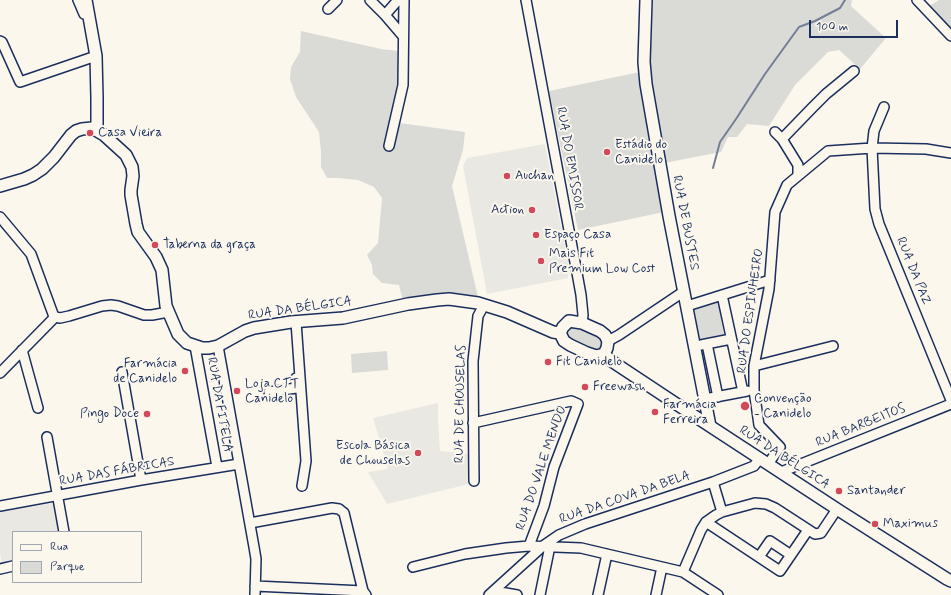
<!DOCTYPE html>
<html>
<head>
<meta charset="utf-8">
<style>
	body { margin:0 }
	#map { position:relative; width:951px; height:595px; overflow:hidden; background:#fbf7ec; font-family:Mynerve,sans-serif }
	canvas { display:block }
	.legend { position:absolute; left:12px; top:531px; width:130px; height:52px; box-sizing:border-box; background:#fbf7ec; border:1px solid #a1a7b3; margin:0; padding:5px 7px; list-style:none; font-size:12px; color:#1b2f5e }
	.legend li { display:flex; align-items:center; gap:8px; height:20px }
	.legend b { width:20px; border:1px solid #a1a7b3 }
	.scale { position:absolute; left:809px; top:20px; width:89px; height:18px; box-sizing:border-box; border:2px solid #1b2f5e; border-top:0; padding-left:5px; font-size:12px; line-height:14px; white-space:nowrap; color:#1b2f5e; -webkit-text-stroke:3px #fbf7ec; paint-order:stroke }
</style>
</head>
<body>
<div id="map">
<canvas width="951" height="595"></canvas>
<ul class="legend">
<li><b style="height:5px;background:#fbf7ec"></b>Rua</li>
<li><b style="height:11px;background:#dadad7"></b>Parque</li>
</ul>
<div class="scale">100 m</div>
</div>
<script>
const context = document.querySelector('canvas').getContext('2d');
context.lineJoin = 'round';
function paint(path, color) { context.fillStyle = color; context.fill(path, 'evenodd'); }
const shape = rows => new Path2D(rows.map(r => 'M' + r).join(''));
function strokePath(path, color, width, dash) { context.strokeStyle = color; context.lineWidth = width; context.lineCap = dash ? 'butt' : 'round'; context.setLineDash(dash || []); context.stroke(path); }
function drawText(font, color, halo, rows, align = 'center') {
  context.font = font + ' Mynerve,sans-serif'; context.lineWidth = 4; context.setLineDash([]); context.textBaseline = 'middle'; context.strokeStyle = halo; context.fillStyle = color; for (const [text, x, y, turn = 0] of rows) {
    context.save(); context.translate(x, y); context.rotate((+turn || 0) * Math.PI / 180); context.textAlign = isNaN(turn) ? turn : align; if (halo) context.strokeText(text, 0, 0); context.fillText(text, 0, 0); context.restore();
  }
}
paint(shape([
	[545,144,569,268,568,278,487,294,463,166,467,158],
	[438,403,438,422,440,451,468,454,469,484,387,504,368,472,388,469,373,418],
	[53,503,54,504,59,532,13,532,13,562,2,564,0,553,0,512]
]), '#eae8e2');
paint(shape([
	[648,0,852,0,851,6,886,38,860,69,839,50,828,52,795,85,769,126,747,124,737,137,728,137,721,152,664,163,647,71],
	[939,0,951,0,951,30,928,7],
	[301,30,301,31,381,49,398,51,398,76,392,122,465,132,463,150,452,186,478,297,454,296,403,301,399,285,382,283,373,274,372,265,367,255,378,243,382,198,374,187,358,180,339,178,327,178,321,167,321,151,319,132,296,97,290,79,291,67,300,52],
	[640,72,664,212,578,230,549,91],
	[718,301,724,336,699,341,692,310],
	[575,326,578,327,599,337,602,342,602,347,598,351,595,352,569,339,568,333,571,327],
	[387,351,388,370,352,373,351,354]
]), '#dadad7');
strokePath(shape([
	[713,168,720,142,736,119,765,74,799,27,815,21,840,8,845,0]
]), '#747e96', 2);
const minor = shape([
	[78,0,84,14],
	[370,0,385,15,403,36],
	[526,0,577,273,581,295,583,315,582,323],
	[917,0,951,36],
	[328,9,337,0],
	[385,15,398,0],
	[0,41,2,42,20,82,96,56],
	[884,107,874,131,872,148,875,209,879,224,951,400],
	[775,132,782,139,798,165,798,175],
	[782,139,812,108,826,94,854,71],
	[389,146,403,85,404,0],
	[0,217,31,254,53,314,55,317],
	[722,295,743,392],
	[687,306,770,280],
	[55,317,60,318,69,316,102,306,111,305,118,306,144,315,152,315,168,312],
	[296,322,306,461,302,486],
	[608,341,619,335,683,292],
	[707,344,718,397],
	[701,345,731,339],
	[195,346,217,467],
	[218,346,254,547,256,559,255,595],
	[22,350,38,408],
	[754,366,833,346],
	[122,372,141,480],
	[0,373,55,317],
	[269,392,296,388,296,378],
	[705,399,747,391],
	[473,423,571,401,578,404,554,467,544,506,529,546],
	[47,437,64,532],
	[768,464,780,447,759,425,754,390,754,366,769,289,775,212,787,185,828,151,872,148,926,149,951,153],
	[781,472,951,404],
	[474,481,473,361,478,316,484,305],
	[713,482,722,512],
	[0,506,141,480,239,464],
	[706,522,780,571,808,530],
	[250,523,332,508,339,509,344,513,363,591,366,595],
	[759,557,770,541,791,555],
	[413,567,465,554,506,548,529,546,581,548,683,572,718,595],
	[0,569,13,566],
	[683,572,701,530,706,522,716,515,722,512,755,503,766,504,775,508,815,534,821,533,837,509],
	[255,586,363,591],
	[494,591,517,595],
	[489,595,543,546,559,535,585,524,713,482,754,466,760,458],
	[540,595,550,546],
	[598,595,607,554],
	[656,595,662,567]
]);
const major = shape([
	[86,0,96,56,97,98,97,130],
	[646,0,644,62,646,84,669,216,710,426],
	[0,186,24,179,33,175,42,169,54,157,71,135,76,131,82,129,92,128,104,135,126,155,132,167,133,176,131,190,131,195,136,224,138,232,156,257,162,270,166,306,178,334,187,343,202,348,209,348,218,346,245,331,254,328,291,322,343,318,408,304,437,300,449,299,478,303,507,312,553,332,560,333],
	[569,321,582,323,600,331,605,335,608,341,607,348,604,354,596,356,587,353,570,345,564,341,560,333,563,327,569,321],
	[604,354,610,360,693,415,843,513,947,579,951,581]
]);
strokePath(minor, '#1b2f5e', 12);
strokePath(major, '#1b2f5e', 14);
strokePath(minor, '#fbf7ec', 9);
strokePath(major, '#fbf7ec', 11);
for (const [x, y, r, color] of [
	[90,133,4,"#d1495b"],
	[607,152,4,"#d1495b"],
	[507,176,4,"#d1495b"],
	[532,210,4,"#d1495b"],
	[536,235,4,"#d1495b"],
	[155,245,4,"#d1495b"],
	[541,261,4,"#d1495b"],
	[548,362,4,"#d1495b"],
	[185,371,4,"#d1495b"],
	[585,387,4,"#d1495b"],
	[237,391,4,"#d1495b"],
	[745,406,5,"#d1495b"],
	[655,412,4,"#d1495b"],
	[147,414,4,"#d1495b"],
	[418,453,4,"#d1495b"],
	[839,491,4,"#d1495b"],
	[875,524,4,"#d1495b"]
]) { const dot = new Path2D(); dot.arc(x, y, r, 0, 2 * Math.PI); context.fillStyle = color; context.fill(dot); strokePath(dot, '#fbf7ec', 1.5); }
drawText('13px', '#1b2f5e', '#fbf7ec', [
	["Casa Vieira",98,133],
	["Estádio do",615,145],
	["Canidelo",615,160],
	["Auchan",515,176],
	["Action",524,210,"right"],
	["Espaço Casa",544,235],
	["Taberna da graça",163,245],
	["Mais Fit",549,254],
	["Premium Low Cost",549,269],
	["Fit Canidelo",556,362],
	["Farmácia",177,364,"right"],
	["de Canidelo",177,379,"right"],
	["Loja CTT",245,384],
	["Canidelo",245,399],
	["Freewash",593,387],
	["Convenção",754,399],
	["- Canidelo",754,414],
	["Farmácia",663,405],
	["Ferreira",663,420],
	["Pingo Doce",139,414,"right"],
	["Escola Básica",410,446,"right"],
	["de Chouselas",410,461,"right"],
	["Santander",847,491],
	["Maximus",883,524]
], 'left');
drawText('13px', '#1b2f5e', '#fbf7ec', [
	["RUA DO EMISSOR",569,159,80],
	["RUA DE BUSTES",685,223,79],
	["RUA DA PAZ",913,271,68],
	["RUA DA BÉLGICA",300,309,-8],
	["RUA DO ESPINHEIRO",751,311,-82],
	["RUA DE CHOUSELAS",461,404,-89],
	["RUA DA FITELA",219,405,80],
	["RUA BARBEITOS",861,426,-22],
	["RUA DA BÉLGICA",784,458,33],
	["RUA DO VALE MENDO",542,468,-71],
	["RUA DAS FÁBRICAS",117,472,-10],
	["RUA DA COVA DA BELA",625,498,-19]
]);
</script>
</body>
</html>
